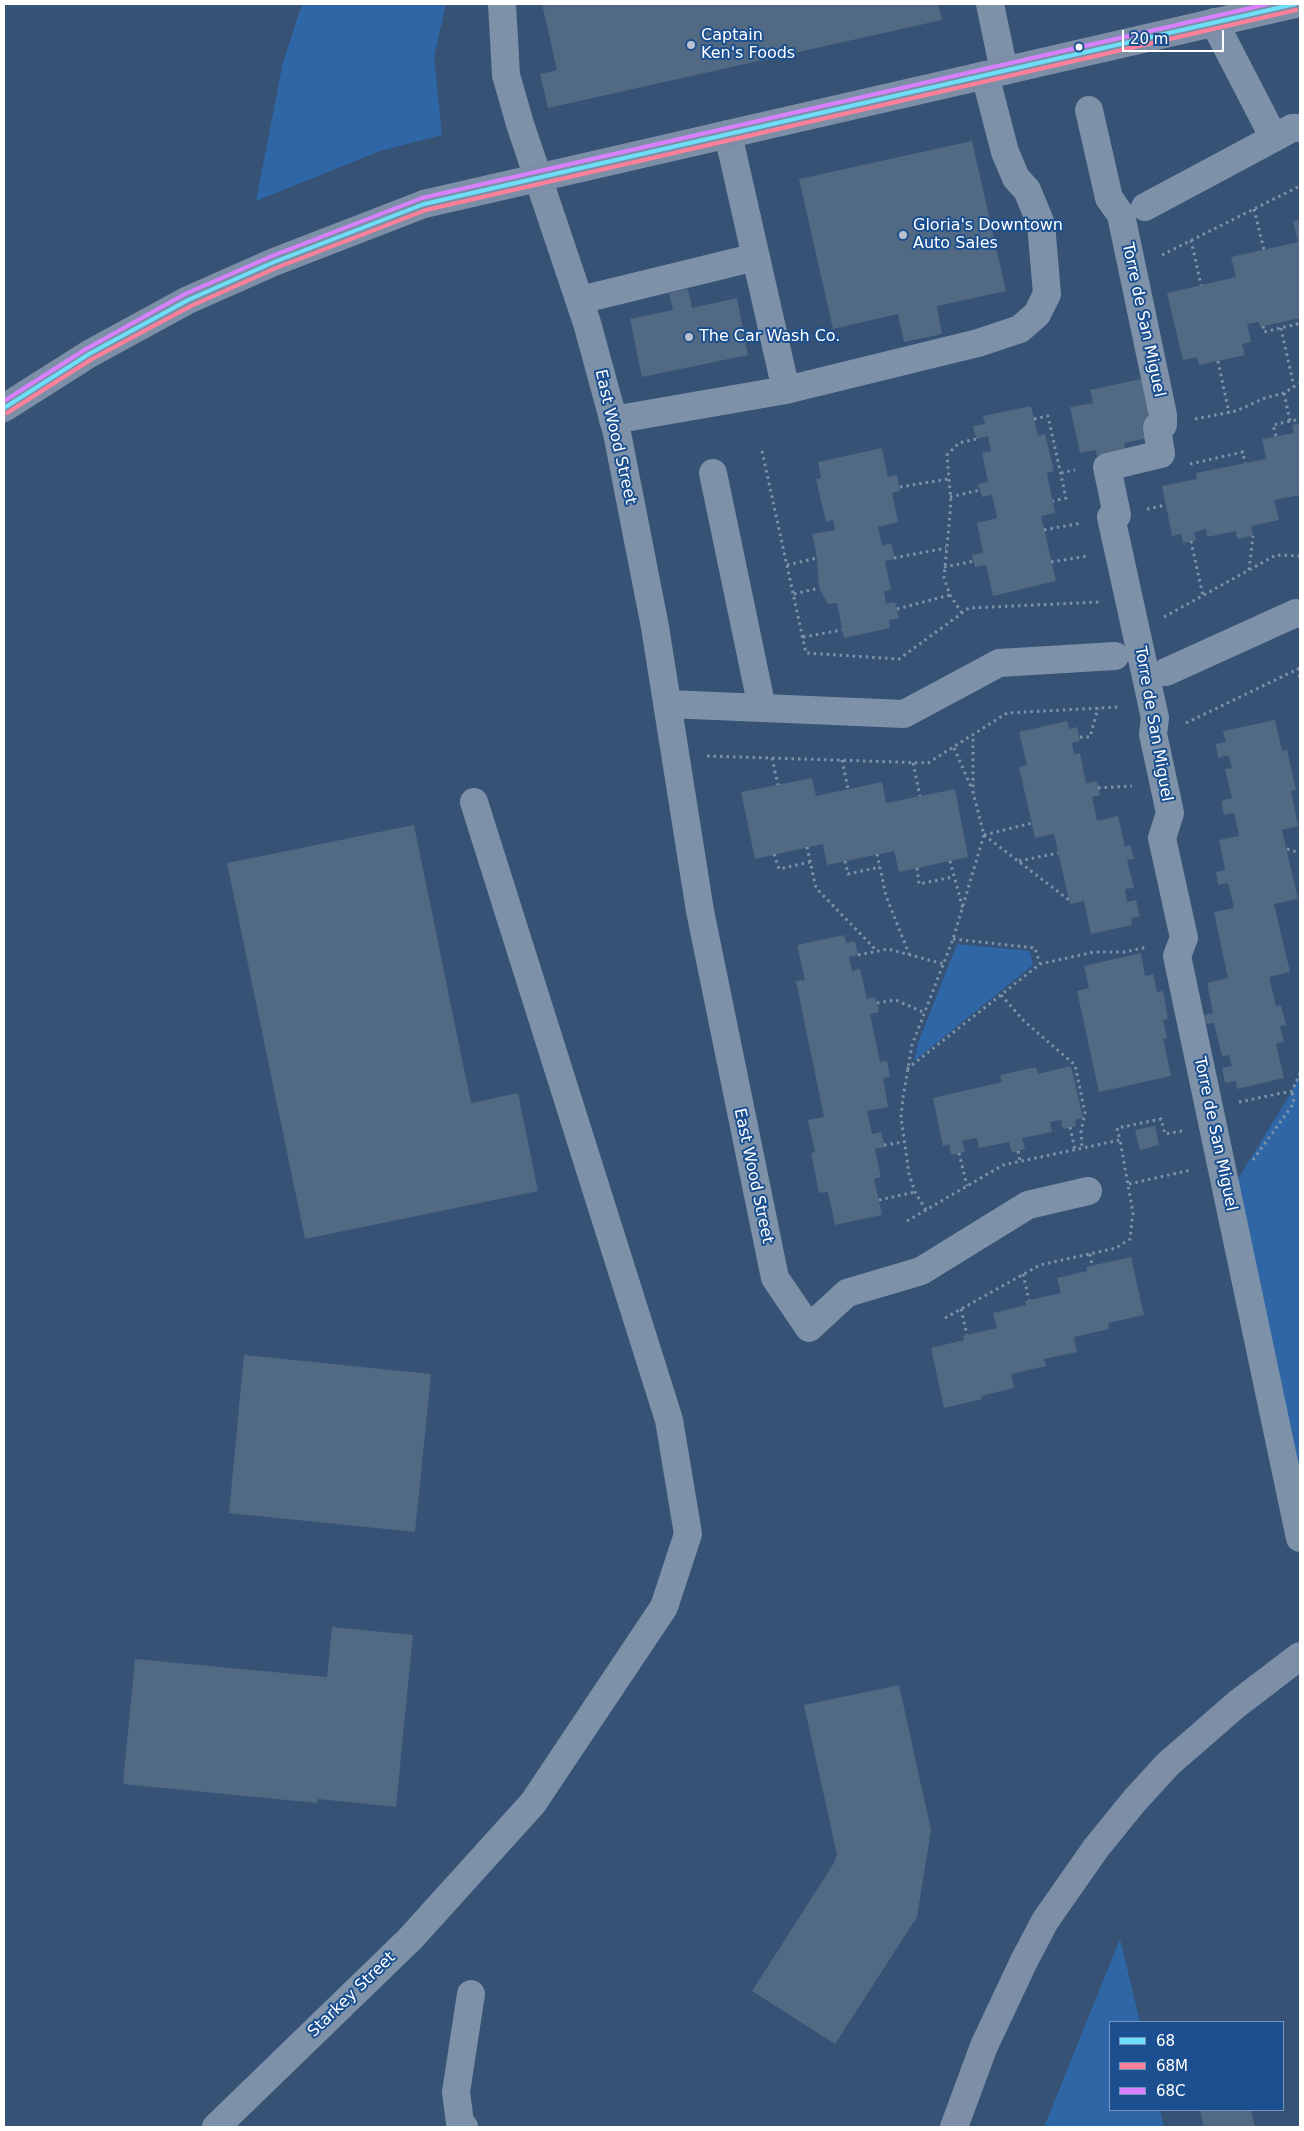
<!DOCTYPE html>
<html>
<head>
<meta charset="utf-8">
<style>
	body { margin:0 }
	#map { position:relative; width:1304px; height:2131px; overflow:hidden; background:#365274; font-family:"DejaVu Sans",sans-serif }
	canvas { display:block }
	.frame { position:absolute; inset:0; border:5px solid #fff; pointer-events:none }
	.legend { position:absolute; left:1109px; top:2021px; width:175px; height:90px; box-sizing:border-box; background:#1b4f8f; border:1px solid #7695bc; margin:0; padding:6px 9px; list-style:none; font-size:15px; color:#fff }
	.legend li { display:flex; align-items:center; gap:10px; height:25px }
	.legend b { width:25px; border:1px solid #7695bc }
	.scale { position:absolute; left:1122px; top:30px; width:102px; height:22px; box-sizing:border-box; border:2px solid #fff; border-top:0; padding-left:6px; font-size:15px; line-height:18px; white-space:nowrap; color:#fff; -webkit-text-stroke:4px #1b4f8f; paint-order:stroke }
</style>
</head>
<body>
<div id="map">
<canvas width="1304" height="2131"></canvas>
<div class="frame"></div>
<ul class="legend">
<li><b style="height:6px;background:#6ddff8"></b>68</li>
<li><b style="height:6px;background:#ff8098"></b>68M</li>
<li><b style="height:6px;background:#d880ff"></b>68C</li>
</ul>
<div class="scale">20 m</div>
</div>
<script>
const context = document.querySelector('canvas').getContext('2d');
context.lineJoin = 'round';
function paint(path, color) { context.fillStyle = color; context.fill(path, 'evenodd'); }
const shape = rows => new Path2D(rows.map(r => 'M' + r).join(''));
function strokePath(path, color, width, dash) { context.strokeStyle = color; context.lineWidth = width; context.lineCap = dash ? 'butt' : 'round'; context.setLineDash(dash || []); context.stroke(path); }
function drawText(font, color, halo, rows, align = 'center') {
  context.font = font + ' "DejaVu Sans",sans-serif'; context.lineWidth = 4; context.setLineDash([]); context.textBaseline = 'middle'; context.strokeStyle = halo; context.fillStyle = color; for (const [text, x, y, turn = 0] of rows) {
    context.save(); context.translate(x, y); context.rotate((+turn || 0) * Math.PI / 180); context.textAlign = isNaN(turn) ? turn : align; if (halo) context.strokeText(text, 0, 0); context.fillText(text, 0, 0); context.restore();
  }
}
paint(shape([
	[302,4,446,4,434,57,442,135,380,151,256,201,283,62],
	[957,944,1030,951,1033,965,914,1061,918,1043],
	[1300,1073,1300,1538,1228,1195,1292,1091],
	[1120,1939,1140,2022,1110,2022,1110,2110,1160,2110,1164,2127,1044,2127]
]), '#2f66a5');
paint(shape([
	[542,4,938,4,942,20,548,108,540,74,557,70],
	[972,141,1006,291,937,306,942,334,904,342,898,314,833,329,799,179],
	[1300,220,1300,318,1260,327,1259,322,1247,324,1251,342,1242,344,1245,355,1199,365,1197,357,1183,360,1167,293,1236,277,1231,257,1298,242,1293,221],
	[688,289,692,308,737,298,748,355,642,377,630,319,673,310,669,293],
	[1150,377,1158,413,1148,415,1153,437,1124,443,1126,450,1097,456,1096,450,1080,453,1070,407,1093,403,1090,390],
	[1031,406,1038,436,1045,434,1054,471,1047,473,1055,513,1041,516,1056,581,993,596,986,565,975,567,972,555,983,553,977,523,997,518,992,495,982,497,978,484,988,482,982,453,991,451,988,436,976,439,973,426,985,424,983,416],
	[1300,423,1300,495,1274,500,1279,520,1251,526,1253,536,1237,539,1236,531,1207,537,1206,529,1194,532,1196,540,1183,543,1181,534,1172,536,1162,486,1197,479,1196,473,1266,459,1262,439,1294,433,1292,425],
	[882,448,888,477,897,475,900,491,892,493,898,522,878,527,882,546,891,543,895,559,885,561,891,590,884,591,886,604,895,602,899,618,889,620,890,628,844,638,837,603,828,604,819,588,817,558,812,534,835,530,833,520,826,522,816,479,821,478,818,462],
	[1275,720,1282,751,1287,750,1296,790,1291,791,1298,826,1282,830,1298,899,1274,904,1290,972,1269,977,1276,1006,1281,1005,1286,1025,1280,1026,1284,1042,1276,1044,1284,1078,1237,1089,1236,1081,1225,1083,1222,1068,1232,1066,1229,1055,1222,1056,1214,1023,1206,1024,1204,1015,1213,1013,1207,983,1228,978,1214,912,1234,908,1228,883,1218,885,1216,872,1225,870,1219,840,1239,836,1234,813,1224,815,1221,801,1232,798,1225,769,1232,768,1228,755,1218,758,1216,744,1226,742,1223,731],
	[1067,721,1069,729,1077,727,1080,741,1072,743,1074,755,1080,753,1086,783,1097,781,1100,795,1092,797,1097,821,1118,816,1125,847,1130,845,1134,859,1127,860,1134,888,1125,889,1127,902,1136,900,1140,916,1131,918,1132,925,1091,934,1084,901,1070,904,1054,834,1035,838,1019,767,1027,765,1019,732],
	[812,778,816,796,882,782,886,803,955,789,968,857,899,872,894,851,827,865,823,844,755,859,741,792],
	[414,825,471,1103,518,1093,538,1191,305,1239,227,863],
	[844,935,846,943,855,941,858,955,849,957,852,971,860,969,867,999,875,997,879,1012,870,1014,880,1062,887,1061,890,1077,883,1078,888,1107,867,1111,872,1134,881,1132,885,1147,875,1149,881,1177,874,1179,882,1215,835,1225,828,1192,819,1193,811,1153,815,1152,808,1120,824,1117,796,981,805,980,797,945],
	[1141,953,1145,976,1153,974,1157,992,1163,991,1168,1019,1163,1020,1167,1038,1163,1038,1171,1076,1099,1092,1077,991,1089,988,1084,966],
	[1071,1066,1083,1118,1075,1120,1076,1126,1063,1129,1061,1120,1050,1122,1052,1132,1022,1138,1025,1149,1012,1153,1009,1142,979,1148,977,1138,962,1141,965,1152,951,1155,949,1144,943,1146,933,1098,1002,1082,1000,1075,1036,1067,1038,1074],
	[1155,1126,1159,1145,1140,1150,1135,1130],
	[1131,1257,1144,1315,1108,1323,1109,1329,1074,1337,1077,1352,1044,1359,1046,1366,1011,1374,1014,1388,981,1396,982,1399,944,1408,931,1348,964,1340,963,1336,997,1328,993,1313,1026,1305,1025,1301,1061,1293,1057,1278,1087,1271,1086,1267],
	[244,1355,431,1374,415,1532,229,1513],
	[332,1627,413,1635,396,1807,318,1799,317,1803,123,1784,135,1659,327,1677],
	[899,1685,931,1830,917,1917,835,2044,752,1991,834,1863,837,1855,804,1705],
	[1200,2110,1251,2110,1255,2127,1204,2127]
]), '#526984');
strokePath(shape([
	[1254,209,1264,250],
	[1191,240,1201,285],
	[1162,255,1300,186],
	[1263,326,1264,332,1297,324,1296,319],
	[1281,328,1294,387],
	[1218,361,1229,413],
	[1284,393,1290,421],
	[1034,419,1048,416,1066,498,1053,501],
	[1195,419,1236,411,1265,398,1284,393,1300,383],
	[1276,436,1273,425,1300,419],
	[762,451,806,653,899,659,969,608,1099,602],
	[1190,464,1243,452,1245,463],
	[1061,473,1075,470],
	[900,487,948,479],
	[950,497,980,490],
	[1147,509,1166,505],
	[1044,530,1081,523],
	[1191,541,1203,596],
	[894,558,946,548],
	[1051,562,1088,556],
	[787,565,817,558],
	[944,567,974,561],
	[1249,570,1253,536],
	[794,594,819,588],
	[897,609,950,595],
	[962,613,950,595,944,578,951,503,947,455,959,443,976,439],
	[1164,617,1276,555,1300,556],
	[803,637,842,630],
	[1298,668,1300,680],
	[1186,723,1300,668],
	[1080,737,1090,737,1098,708],
	[954,748,972,789],
	[707,756,928,763,1007,713,1120,707],
	[772,758,778,785],
	[842,760,848,789],
	[913,763,920,796],
	[1098,788,1132,786],
	[984,835,1069,900],
	[984,835,1032,823],
	[807,847,816,888,877,951],
	[1287,849,1300,853],
	[774,854,779,869,810,862],
	[877,854,886,896,909,954],
	[845,861,848,874,880,867],
	[950,861,963,909],
	[1019,861,1058,853],
	[917,868,919,884,953,877],
	[953,939,1035,948,1040,964],
	[858,955,888,949,944,964],
	[1001,995,1024,1021,1075,1065,1085,1113,1081,1132,1082,1148],
	[877,1003,896,1000,925,1013],
	[907,1069,1040,964,1094,952,1125,952,1147,947],
	[1239,1102,1292,1091,1300,1073],
	[1070,1127,1075,1150],
	[884,1145,904,1142],
	[1018,1151,1020,1161],
	[959,1153,967,1186],
	[1253,1160,1294,1103,1292,1091],
	[1129,1184,1191,1170],
	[879,1200,915,1192],
	[926,1210,915,1192,909,1174,901,1117,903,1098,912,1045,953,939,984,835,973,792,973,736],
	[907,1221,1003,1165,1120,1140,1117,1128,1161,1119,1165,1134,1182,1131],
	[1090,1254,1092,1266],
	[1023,1274,1029,1300],
	[961,1309,967,1335],
	[945,1318,1040,1265,1116,1248,1130,1239,1133,1213,1120,1140]
]), '#7d92a8', 3, [2.5, 4]);
strokePath(shape([
	[502,4,506,75,520,124,587,323,617,433,655,627,700,911,775,1278,809,1328,847,1293,921,1271,1028,1205,1088,1191],
	[990,4,1004,71],
	[1214,22,1274,138],
	[1089,110,1109,198,1121,215,1163,415,1163,425,1157,427,1161,454,1107,467,1117,515,1111,517,1155,718,1153,734,1170,813,1162,838,1184,938,1177,956,1300,1538],
	[728,134,786,390,978,343,1020,329,1037,314,1047,294,1041,224,1027,190,1016,178,1005,152,985,75],
	[1145,207,1274,138,1292,128,1300,128],
	[580,300,756,257],
	[613,420,786,390],
	[713,473,762,708],
	[1166,672,1296,613,1300,614],
	[668,704,904,714,999,663,1115,656],
	[216,2127,410,1939,533,1803,664,1607,688,1534,669,1420,474,802],
	[464,2127,460,2123,456,2092,471,1994]
]), '#7d92a8', 28);
strokePath(shape([
	[4,408,89,354,188,300,274,262,424,204,1295,4],
	[954,2127,984,2046,1024,1961,1045,1921,1096,1848,1135,1800,1168,1764,1237,1704,1300,1656]
]), '#7d8ea7', 28);
strokePath(shape([
	[4,408,89,354,188,300,274,262,424,204,1295,4]
]), '#6ddff8', 4);
strokePath(shape([
	[7,413,92,359,191,306,276,268,426,210,1296,10]
]), '#ff8098', 4);
strokePath(shape([
	[4,401,86,349,185,294,272,256,422,198,1268,4]
]), '#d880ff', 4);
for (const [x, y, r, color] of [
	[691,45,5,"#b9c2ce"],
	[1079,47,4.5,"#fff"],
	[903,235,5,"#b9c2ce"],
	[689,337,5,"#b9c2ce"]
]) { const dot = new Path2D(); dot.arc(x, y, r, 0, 2 * Math.PI); context.fillStyle = color; context.fill(dot); strokePath(dot, '#1b4f8f', 2); }
drawText('16px', '#fff', '#1b4f8f', [
	["Captain",701,36],
	["Ken's Foods",701,54],
	["Gloria's Downtown",913,226],
	["Auto Sales",913,244],
	["The Car Wash Co.",699,337]
], 'left');
drawText('16px', '#fff', '#1b4f8f', [
	["Torre de San Miguel",1143,320,78],
	["East Wood Street",615,437,77],
	["Torre de San Miguel",1153,724,80],
	["Torre de San Miguel",1215,1134,78],
	["East Wood Street",753,1176,78],
	["Starkey Street",352,1995,-44]
]);
</script>
</body>
</html>
